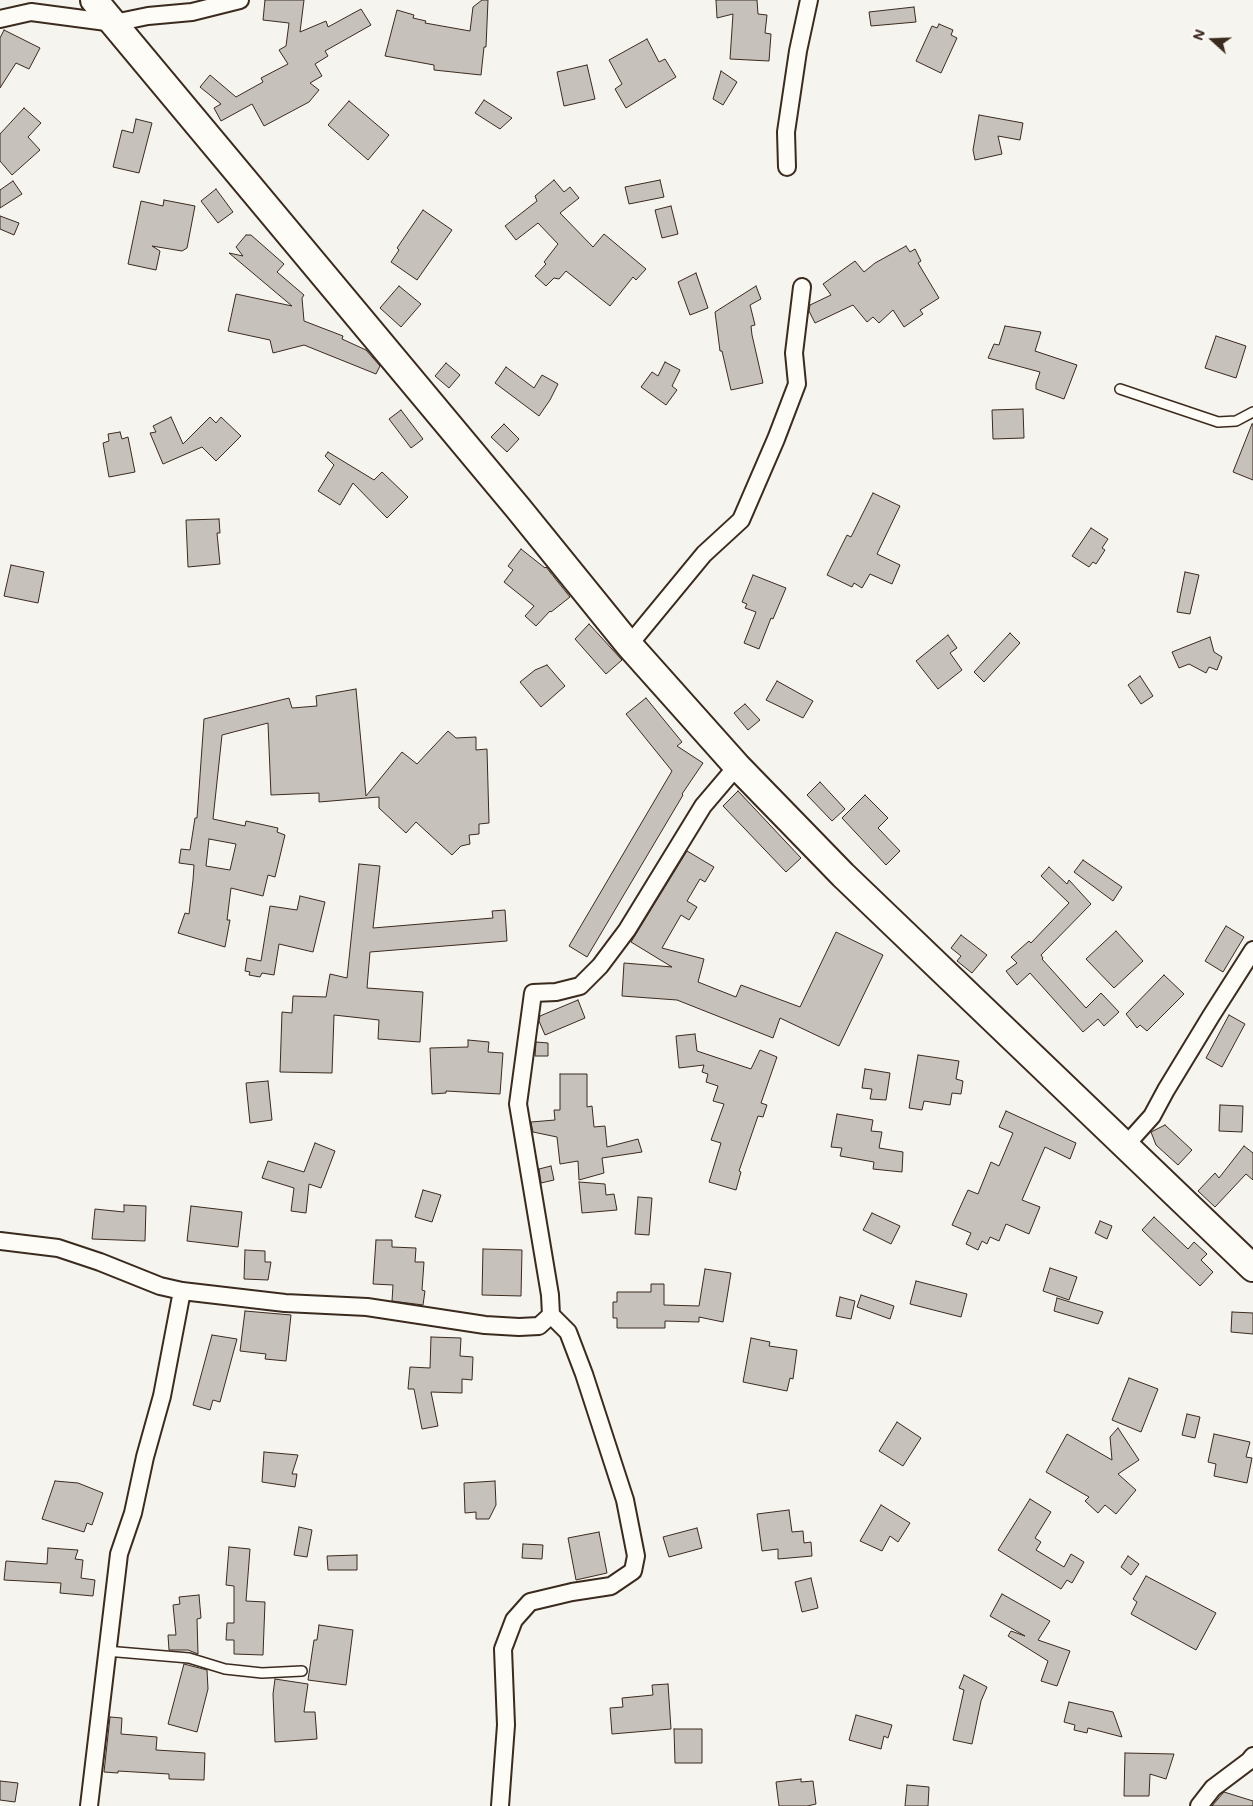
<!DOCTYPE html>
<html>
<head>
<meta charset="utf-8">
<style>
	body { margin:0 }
	#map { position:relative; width:1253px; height:1806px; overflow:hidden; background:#f5f4ee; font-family:Mali,sans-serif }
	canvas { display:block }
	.north { position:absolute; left:1188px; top:15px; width:50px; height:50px; -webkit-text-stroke:4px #fdfcf7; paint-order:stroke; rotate:290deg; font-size:14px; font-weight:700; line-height:20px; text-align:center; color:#3b2a1e }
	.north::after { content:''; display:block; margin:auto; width:18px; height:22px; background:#3b2a1e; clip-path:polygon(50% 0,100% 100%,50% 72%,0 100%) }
</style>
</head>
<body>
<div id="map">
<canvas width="1253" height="1806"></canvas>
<div class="north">N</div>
</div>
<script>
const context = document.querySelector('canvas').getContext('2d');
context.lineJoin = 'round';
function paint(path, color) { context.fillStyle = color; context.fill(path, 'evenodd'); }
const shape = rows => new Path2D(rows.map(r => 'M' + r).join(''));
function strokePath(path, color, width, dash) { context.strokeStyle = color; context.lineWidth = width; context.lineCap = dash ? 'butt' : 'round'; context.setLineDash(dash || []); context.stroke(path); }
const building = shape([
	[265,0,304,0,300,32,326,21,328,27,361,9,371,25,325,51,328,56,315,64,322,76,310,83,319,90,309,102,264,126,252,104,221,121,214,108,221,104,200,87,210,75,236,97,263,82,261,78,288,64,279,50,286,46,289,23,263,20,265,0],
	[482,0,488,0,486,47,484,47,481,75,434,70,434,65,385,56,397,10,414,15,413,18,426,21,425,23,470,31,473,7,482,0],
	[716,0,757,0,758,14,767,15,765,33,771,34,769,61,730,59,733,14,717,18,716,0],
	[914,7,916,22,871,26,869,12,914,7],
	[939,24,953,30,951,35,957,38,941,73,916,61,932,26,937,28,939,24],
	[4,30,40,48,29,69,16,63,0,88,0,38,4,30],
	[647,39,659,62,665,59,676,77,626,108,615,89,622,84,609,60,647,39],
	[587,65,595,99,564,106,557,72,587,65],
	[721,71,737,82,723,105,713,99,721,71],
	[484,100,512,118,500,129,475,113,484,100],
	[349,101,389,135,368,160,328,125,349,101],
	[24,108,41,123,28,137,40,150,12,175,0,161,0,134,24,108],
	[979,115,1023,123,1020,140,998,136,1002,154,975,160,973,150,979,115],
	[136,119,152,123,139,173,113,167,122,130,133,133,136,119],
	[554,180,564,192,570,187,579,198,560,213,593,247,604,234,646,269,636,280,633,277,610,306,566,271,559,279,554,278,546,286,535,276,546,264,544,262,558,244,538,223,516,240,505,226,537,201,535,196,554,180],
	[660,180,664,197,629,204,625,187,660,180],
	[13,181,22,194,0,208,0,190,13,181],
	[216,189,233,212,218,223,201,201,216,189],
	[164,200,195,206,187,248,182,251,152,246,160,251,156,270,128,264,141,201,163,206,164,200],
	[671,206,678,234,662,238,655,210,671,206],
	[423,210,452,230,417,280,391,262,399,250,397,248,423,210],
	[0,216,19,223,14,235,0,229,0,216],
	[246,235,251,235,284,264,277,272,304,295,302,298,304,321,343,336,342,339,366,350,380,366,376,374,304,345,273,353,270,340,228,331,236,294,292,306,229,253,243,256,236,247,246,235],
	[906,246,910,252,915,249,921,261,918,263,939,298,920,310,923,314,904,327,893,310,879,323,873,317,867,322,853,305,815,323,809,311,810,305,831,295,823,284,855,261,864,272,875,263,906,246],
	[696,273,708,308,690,315,678,282,696,273],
	[399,286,421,304,401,327,380,308,399,286],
	[756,286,761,299,750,305,755,325,751,326,752,335,763,383,731,390,722,351,720,351,715,312,756,286],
	[1005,326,1041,332,1035,351,1077,365,1064,399,1036,389,1036,384,1040,372,988,358,994,344,999,345,1005,326],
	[1216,336,1246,346,1236,378,1205,368,1216,336],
	[665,362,680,370,672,386,677,390,666,405,641,387,652,372,658,376,665,362],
	[446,363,460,375,449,388,435,376,446,363],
	[506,367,534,388,542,375,558,384,550,400,539,416,495,383,506,367],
	[1023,409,1024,438,993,439,992,410,1023,409],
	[401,410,423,439,411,448,389,419,401,410],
	[171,417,183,444,210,417,216,423,221,417,241,436,216,461,202,447,163,464,150,433,156,432,153,426,171,417],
	[504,424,519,439,507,452,491,437,504,424],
	[1252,424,1253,424,1253,480,1233,472,1252,424],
	[120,432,122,439,128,437,135,472,109,477,103,443,109,441,108,434,120,432],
	[328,452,374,480,382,472,408,497,387,518,353,483,340,505,318,491,334,465,325,456,328,452],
	[873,493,900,506,877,554,900,565,892,584,870,574,862,588,854,583,852,587,827,575,847,535,851,537,873,493],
	[219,519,220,533,217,533,220,564,188,567,186,520,219,519],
	[1091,528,1108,539,1102,548,1105,550,1096,564,1093,562,1089,567,1072,556,1091,528],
	[521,549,545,568,546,567,570,597,551,612,550,611,536,626,525,616,534,606,504,582,513,570,508,566,521,549],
	[11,565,44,572,38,603,4,596,11,565],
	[1185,572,1199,575,1190,614,1177,612,1185,572],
	[753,575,786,588,773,619,771,618,759,649,744,643,756,612,745,608,747,604,742,602,753,575],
	[589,624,622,660,606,674,575,639,589,624],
	[1010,633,1020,643,984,682,974,672,1010,633],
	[948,635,957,648,950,653,962,670,938,689,916,661,948,635],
	[1210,637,1214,652,1222,657,1217,670,1209,667,1206,673,1189,664,1179,668,1172,652,1210,637],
	[547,665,565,686,541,707,520,682,535,670,547,665],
	[1140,676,1153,696,1141,704,1128,685,1140,676],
	[777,681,813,701,803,718,766,700,777,681],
	[356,689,366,796,402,752,417,764,448,731,456,738,476,737,476,750,487,749,489,823,479,824,479,834,469,835,470,844,461,846,452,855,416,822,406,833,379,808,379,797,319,802,319,793,271,795,268,723,222,735,213,819,245,826,246,821,278,828,277,832,285,835,275,877,268,875,263,896,231,888,227,920,230,920,225,947,178,933,185,913,189,914,193,880,194,865,179,863,181,849,190,850,195,818,197,818,204,719,289,698,292,708,317,706,316,696,356,689],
	[209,839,236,844,230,870,206,866,209,839],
	[646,698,682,742,677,746,703,763,682,794,683,795,587,957,569,946,672,771,626,714,646,698],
	[745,704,760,720,748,730,734,713,745,704],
	[820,782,845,809,832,821,807,795,820,782],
	[738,791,801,858,786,872,723,806,738,791],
	[865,795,888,818,878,828,900,851,886,865,842,818,865,795],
	[687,851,714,867,705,882,700,879,687,901,697,907,689,920,681,915,662,948,704,959,698,982,736,997,741,985,800,1007,836,932,883,955,839,1046,780,1018,773,1038,677,1000,622,996,624,963,672,967,631,942,687,851],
	[1083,860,1122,887,1113,901,1074,872,1083,860],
	[359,864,380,866,373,928,493,918,492,911,505,910,507,941,370,952,367,988,423,992,420,1042,378,1039,379,1020,334,1015,332,1073,280,1072,282,1012,292,1013,293,996,326,997,330,974,347,978,359,864],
	[1049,867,1067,884,1069,880,1091,904,1041,955,1043,958,1042,959,1086,1008,1101,993,1119,1012,1104,1026,1098,1019,1083,1032,1030,973,1017,985,1006,971,1017,963,1011,957,1029,941,1031,943,1069,903,1041,876,1049,867],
	[300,896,325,902,313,952,279,944,274,975,262,973,260,977,249,975,250,972,245,971,247,958,261,961,270,906,297,910,300,896],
	[1226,926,1244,937,1223,972,1205,961,1226,926],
	[1116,931,1143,961,1114,988,1086,959,1116,931],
	[961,935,987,955,972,973,957,961,961,956,951,948,961,935],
	[1164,975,1184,994,1147,1031,1140,1025,1137,1028,1126,1014,1164,975],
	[578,1000,585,1018,545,1035,539,1021,540,1016,578,1000],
	[1229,1015,1245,1024,1222,1067,1206,1058,1229,1015],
	[695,1034,697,1051,751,1069,760,1050,777,1057,761,1103,767,1105,763,1117,758,1116,739,1171,741,1172,736,1190,709,1182,721,1143,711,1140,724,1104,713,1101,718,1086,706,1082,708,1074,702,1072,704,1065,679,1068,676,1036,695,1034],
	[468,1040,489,1042,488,1052,503,1053,500,1094,446,1091,446,1093,432,1094,430,1048,468,1047,468,1040],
	[536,1042,548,1043,548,1056,535,1056,536,1042],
	[918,1055,959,1061,956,1079,963,1081,961,1094,952,1093,950,1105,924,1101,922,1110,909,1108,918,1055],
	[865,1069,890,1073,886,1100,870,1099,872,1089,862,1088,865,1069],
	[560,1074,587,1074,587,1107,592,1106,594,1127,605,1126,607,1147,638,1139,642,1152,602,1158,604,1173,579,1180,578,1161,560,1164,557,1137,533,1132,531,1122,555,1120,554,1110,560,1110,560,1074],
	[268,1081,272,1120,250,1123,246,1083,268,1081],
	[1220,1105,1243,1106,1242,1132,1219,1131,1220,1105],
	[1006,1111,1076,1143,1070,1159,1045,1147,1022,1200,1040,1207,1029,1234,1006,1224,999,1241,990,1237,987,1244,982,1241,978,1250,966,1244,971,1233,952,1225,968,1190,978,1194,991,1162,999,1166,1013,1133,999,1127,1006,1111],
	[837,1114,873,1120,871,1131,882,1132,879,1148,903,1152,902,1172,873,1169,874,1162,840,1156,842,1148,831,1147,837,1114],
	[1165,1125,1192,1150,1178,1165,1156,1145,1151,1132,1165,1125],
	[315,1143,335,1151,321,1188,309,1184,306,1213,291,1211,294,1188,262,1178,268,1161,304,1172,315,1143],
	[1244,1146,1253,1153,1253,1180,1246,1174,1215,1207,1198,1191,1215,1173,1219,1178,1244,1146],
	[551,1166,554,1180,541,1183,539,1169,551,1166],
	[579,1182,605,1184,606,1195,614,1194,617,1210,582,1213,579,1182],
	[423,1190,441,1195,432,1222,415,1217,423,1190],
	[638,1197,652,1198,649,1235,635,1234,638,1197],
	[124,1205,146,1206,145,1241,92,1239,95,1209,124,1212,124,1205],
	[191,1206,242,1212,238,1247,187,1241,191,1206],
	[872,1213,900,1226,891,1244,863,1230,872,1213],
	[1154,1217,1188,1249,1194,1242,1207,1254,1201,1260,1213,1272,1200,1286,1142,1230,1154,1217],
	[1100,1221,1112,1226,1107,1239,1095,1233,1100,1221],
	[376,1240,392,1240,392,1247,416,1248,415,1262,424,1262,422,1290,425,1291,423,1305,392,1301,393,1285,373,1284,376,1240],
	[483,1249,522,1250,521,1296,482,1295,483,1249],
	[245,1250,265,1251,265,1262,271,1262,268,1280,244,1279,245,1250],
	[1050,1268,1077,1277,1069,1300,1043,1291,1050,1268],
	[705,1269,731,1273,723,1322,699,1317,699,1322,665,1321,665,1328,617,1328,617,1318,613,1318,613,1302,617,1302,617,1292,651,1292,651,1284,664,1284,664,1305,699,1306,705,1269],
	[916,1281,967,1294,961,1317,910,1304,916,1281],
	[861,1295,894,1306,890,1319,857,1307,861,1295],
	[840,1297,855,1301,851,1319,836,1316,840,1297],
	[1057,1298,1103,1312,1098,1324,1054,1311,1057,1298],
	[245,1311,291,1315,286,1361,265,1359,266,1354,240,1351,245,1311],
	[1232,1312,1253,1313,1253,1334,1231,1332,1232,1312],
	[212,1335,237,1339,220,1402,213,1400,210,1410,193,1405,212,1335],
	[431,1337,461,1338,460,1356,473,1357,472,1380,462,1379,462,1393,431,1392,438,1426,422,1429,414,1389,408,1389,410,1367,430,1368,431,1337],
	[751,1338,770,1342,769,1346,797,1350,793,1379,790,1378,787,1391,743,1382,751,1338],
	[1129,1378,1158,1389,1141,1432,1112,1420,1129,1378],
	[1187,1414,1200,1417,1195,1438,1182,1435,1187,1414],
	[897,1422,921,1438,903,1466,879,1451,897,1422],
	[1118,1428,1139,1460,1118,1474,1136,1490,1116,1514,1105,1505,1098,1513,1085,1501,1089,1497,1046,1472,1067,1434,1112,1460,1110,1437,1118,1428],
	[1214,1434,1250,1442,1246,1457,1252,1458,1247,1483,1214,1476,1216,1464,1208,1462,1214,1434],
	[264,1452,298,1455,292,1474,297,1474,295,1487,262,1482,264,1452],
	[55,1481,78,1483,103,1493,92,1525,87,1523,84,1532,42,1519,55,1481],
	[495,1481,496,1505,489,1519,476,1519,476,1512,465,1513,464,1483,495,1481],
	[1030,1499,1051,1512,1035,1538,1041,1542,1036,1550,1064,1567,1071,1554,1084,1562,1072,1583,1067,1580,1061,1589,998,1550,1030,1499],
	[881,1505,910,1523,898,1542,890,1536,882,1551,860,1541,881,1505],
	[789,1510,792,1532,803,1531,804,1543,811,1542,812,1556,778,1559,778,1549,762,1551,757,1514,789,1510],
	[299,1527,312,1530,307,1557,294,1555,299,1527],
	[697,1528,702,1548,669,1557,663,1537,697,1528],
	[599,1532,607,1573,576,1580,568,1538,599,1532],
	[523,1544,543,1545,542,1559,522,1558,523,1544],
	[229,1547,250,1549,246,1601,265,1602,263,1655,234,1654,234,1640,226,1640,227,1623,234,1623,234,1586,226,1585,229,1547],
	[48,1548,78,1550,75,1559,83,1560,81,1578,95,1580,93,1596,60,1593,61,1583,4,1580,6,1561,47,1564,48,1548],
	[357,1555,357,1570,328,1570,327,1556,357,1555],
	[1128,1556,1139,1564,1131,1575,1121,1567,1128,1556],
	[1146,1576,1216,1613,1196,1650,1131,1614,1137,1602,1133,1599,1146,1576],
	[811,1578,818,1608,802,1612,795,1582,811,1578],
	[1002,1594,1050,1621,1038,1640,1070,1651,1057,1686,1041,1681,1048,1661,1008,1636,1011,1631,1025,1636,990,1616,1002,1594],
	[199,1595,201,1618,197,1619,198,1654,188,1650,169,1650,168,1635,176,1635,173,1605,180,1604,179,1597,199,1595],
	[319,1625,353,1630,346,1685,308,1680,314,1640,317,1640,319,1625],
	[184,1664,207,1670,208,1689,197,1732,168,1724,184,1664],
	[964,1675,987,1687,981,1701,972,1744,953,1740,964,1690,959,1688,964,1675],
	[275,1679,308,1684,304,1712,315,1712,317,1739,275,1742,273,1694,275,1679],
	[668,1684,671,1729,612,1734,610,1708,623,1707,622,1698,653,1695,652,1685,668,1684],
	[1069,1702,1113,1712,1122,1737,1088,1728,1087,1733,1074,1730,1075,1725,1064,1722,1069,1702],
	[856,1715,892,1725,888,1738,884,1736,881,1749,849,1740,856,1715],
	[110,1717,122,1718,121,1734,157,1737,156,1750,205,1753,204,1780,169,1779,169,1774,118,1771,118,1773,104,1772,110,1717],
	[674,1729,702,1729,702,1763,675,1763,674,1729],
	[1125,1753,1174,1754,1166,1779,1150,1774,1149,1796,1124,1796,1125,1753],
	[801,1779,801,1782,813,1781,816,1804,807,1806,779,1806,776,1782,801,1779],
	[0,1781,18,1783,15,1802,0,1800,0,1781],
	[907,1785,929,1787,928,1806,905,1806,907,1785],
	[1224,1792,1253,1801,1253,1806,1212,1806,1224,1792]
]);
paint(building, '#c7c1bb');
strokePath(building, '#3b2a1e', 1);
const service = shape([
	[1120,389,1218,422,1236,421,1253,412],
	[106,1651,189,1658,225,1669,262,1673,302,1671]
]);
const minor = shape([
	[0,19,31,12,114,23,148,16,192,12,240,0],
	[787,167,786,132,798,51,809,0],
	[629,645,704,554,741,520,776,439,797,384,794,353,802,287],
	[1126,1145,1152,1116,1166,1090,1211,1016,1253,950],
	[0,1241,58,1248,100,1262,160,1286,182,1291,285,1303,367,1307,485,1325,519,1327,539,1326,551,1315,550,1295,518,1104,533,993,556,992,580,986,600,966,627,930,703,806,737,766],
	[89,1806,119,1554,133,1513,145,1457,162,1396,182,1291],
	[500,1806,506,1725,503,1649,514,1620,530,1602,572,1592,611,1586,633,1571,636,1556,625,1500,584,1374,568,1332,551,1315],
	[1199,1806,1213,1788,1249,1761,1253,1756]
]);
const primary = shape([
	[94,0,518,508,629,645,737,766,843,875,1253,1268]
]);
strokePath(service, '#3b2a1e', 12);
strokePath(minor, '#3b2a1e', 20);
strokePath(primary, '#3b2a1e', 30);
strokePath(service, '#fdfcf7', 9);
strokePath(minor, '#fdfcf7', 16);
strokePath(primary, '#fdfcf7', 26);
</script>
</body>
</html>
